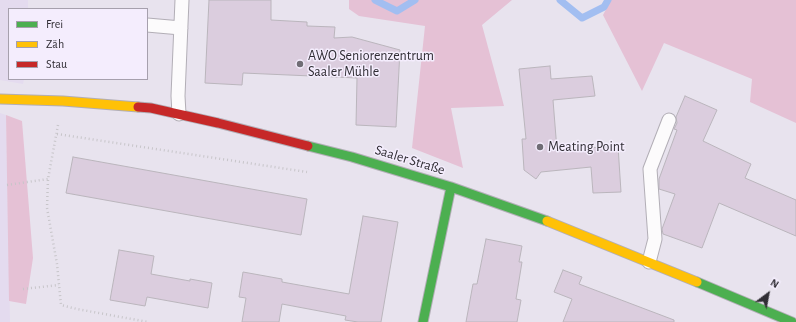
<!DOCTYPE html>
<html>
<head>
<meta charset="utf-8">
<style>
	body { margin:0 }
	#map { position:relative; width:796px; height:322px; overflow:hidden; background:#e8e3ee; font-family:"Alegreya Sans",sans-serif }
	canvas { display:block }
	.legend { position:absolute; left:8px; top:8px; width:140px; height:72px; box-sizing:border-box; background:#f4edfd; border:1px solid #a6a0ad; margin:0; padding:5px 7px; list-style:none; font-size:12px; color:#302d34 }
	.legend li { display:flex; align-items:center; gap:8px; height:20px }
	.legend b { width:20px; border:1px solid #a6a0ad }
	.north { position:absolute; left:748px; top:274px; width:40px; height:40px; -webkit-text-stroke:3px #f4edfd; paint-order:stroke; rotate:32deg; font-size:11px; font-weight:700; line-height:16px; text-align:center; color:#302d34 }
	.north::after { content:''; display:block; margin:auto; width:14px; height:18px; background:#302d34; clip-path:polygon(50% 0,100% 100%,50% 72%,0 100%) }
</style>
</head>
<body>
<div id="map">
<canvas width="796" height="322"></canvas>
<ul class="legend">
<li><b style="height:5px;background:#4caf50"></b>Frei</li>
<li><b style="height:5px;background:#ffc107"></b>Zäh</li>
<li><b style="height:5px;background:#c62828"></b>Stau</li>
</ul>
<div class="north">N</div>
</div>
<script>
const context = document.querySelector('canvas').getContext('2d');
context.lineJoin = 'round';
function paint(path, color) { context.fillStyle = color; context.fill(path, 'evenodd'); }
const shape = rows => new Path2D(rows.map(r => 'M' + r).join(''));
function strokePath(path, color, width, dash) { context.strokeStyle = color; context.lineWidth = width; context.lineCap = dash ? 'butt' : 'round'; context.setLineDash(dash || []); context.stroke(path); }
function drawText(font, color, halo, rows, align = 'center') {
  context.font = font + ' "Alegreya Sans",sans-serif'; context.lineWidth = 3; context.setLineDash([]); context.textBaseline = 'middle'; context.strokeStyle = halo; context.fillStyle = color; for (const [text, x, y, turn = 0] of rows) {
    context.save(); context.translate(x, y); context.rotate((+turn || 0) * Math.PI / 180); context.textAlign = isNaN(turn) ? turn : align; if (halo) context.strokeText(text, 0, 0); context.fillText(text, 0, 0); context.restore();
  }
}
paint(shape([
	[0,0,28,0,28,9,9,9,9,79,24,79,23,84,0,80],
	[0,113,6,115,10,322,0,322]
]), '#e4dbef');
paint(shape([
	[349,0,512,0,482,25,504,106,451,108,463,168,412,148,425,26,359,16,349,9],
	[611,0,796,0,796,123,750,102,752,79,664,43,642,91,603,15],
	[6,115,22,121,33,258,26,304,9,301]
]), '#e5c1d5');
strokePath(shape([
	[375,0,397,11,415,0],
	[560,0,582,18,604,7,608,0]
]), '#a2bef1', 7);
const building = shape([
	[209,0,271,0,271,20,307,22,307,26,335,27,334,38,352,37,400,50,396,127,356,125,357,78,243,73,242,85,205,83,209,0],
	[550,66,551,79,592,76,595,96,553,100,557,150,618,146,621,192,593,193,591,167,541,172,536,179,524,170,522,139,526,139,519,69,550,66],
	[685,96,717,110,703,141,751,164,745,178,796,200,796,236,719,203,702,248,663,234,662,229,675,194,659,189,659,179,677,130,674,129,677,123,676,117,685,96],
	[73,157,307,199,301,235,66,193,73,157],
	[363,216,398,222,381,322,358,322,345,320,346,316,282,304,279,322,242,322,246,298,239,297,243,272,282,279,282,282,349,294,363,216],
	[486,239,522,246,519,262,522,262,516,299,521,300,517,322,466,322,473,284,477,284,486,239],
	[119,250,154,256,151,274,190,281,190,279,212,283,208,308,147,297,145,306,110,300,119,250],
	[563,270,582,277,579,284,674,320,674,322,563,322,572,299,554,292,563,270]
]);
paint(building, '#dbcdde');
strokePath(building, '#bab5bc', 1);
const lane = shape([
	[147,25,181,28],
	[179,114,178,96,182,0],
	[649,262,655,239,650,169,669,120]
]);
const fast = shape([
	[308,146,352,157,451,187,547,221],
	[697,282,792,322],
	[423,322,451,187]
]);
const slow = shape([
	[0,99,63,101,138,107],
	[547,221,697,282]
]);
const jam = shape([
	[138,107,151,108,218,123,308,146]
]);
strokePath(lane, '#b2aeb6', 15);
strokePath(fast, '#b2aeb6', 11);
strokePath(slow, '#b2aeb6', 11);
strokePath(jam, '#b2aeb6', 11);
strokePath(shape([
	[58,125,48,179,47,208,57,264,61,305,77,309,148,322],
	[57,134,307,172],
	[7,185,48,179],
	[23,289,59,285]
]), '#c7c5c9', 2.5, [1, 3]);
strokePath(lane, '#fcfbfc', 13);
strokePath(fast, '#4caf50', 9);
strokePath(slow, '#ffc107', 9);
strokePath(jam, '#c62828', 9);
for (const [x, y, r, color] of [
	[300,64,4,"#706d75"],
	[540,147,4,"#706d75"]
]) { const dot = new Path2D(); dot.arc(x, y, r, 0, 2 * Math.PI); context.fillStyle = color; context.fill(dot); strokePath(dot, '#f4edfd', 1.5); }
drawText('14px', '#302d34', '#f4edfd', [
	["AWO Seniorenzentrum",308,56],
	["Saaler Mühle",308,72],
	["Meating Point",548,147]
], 'left');
drawText('14px', '#302d34', '#f4edfd', [
	["Saaler Straße",410,160,17]
]);
</script>
</body>
</html>
